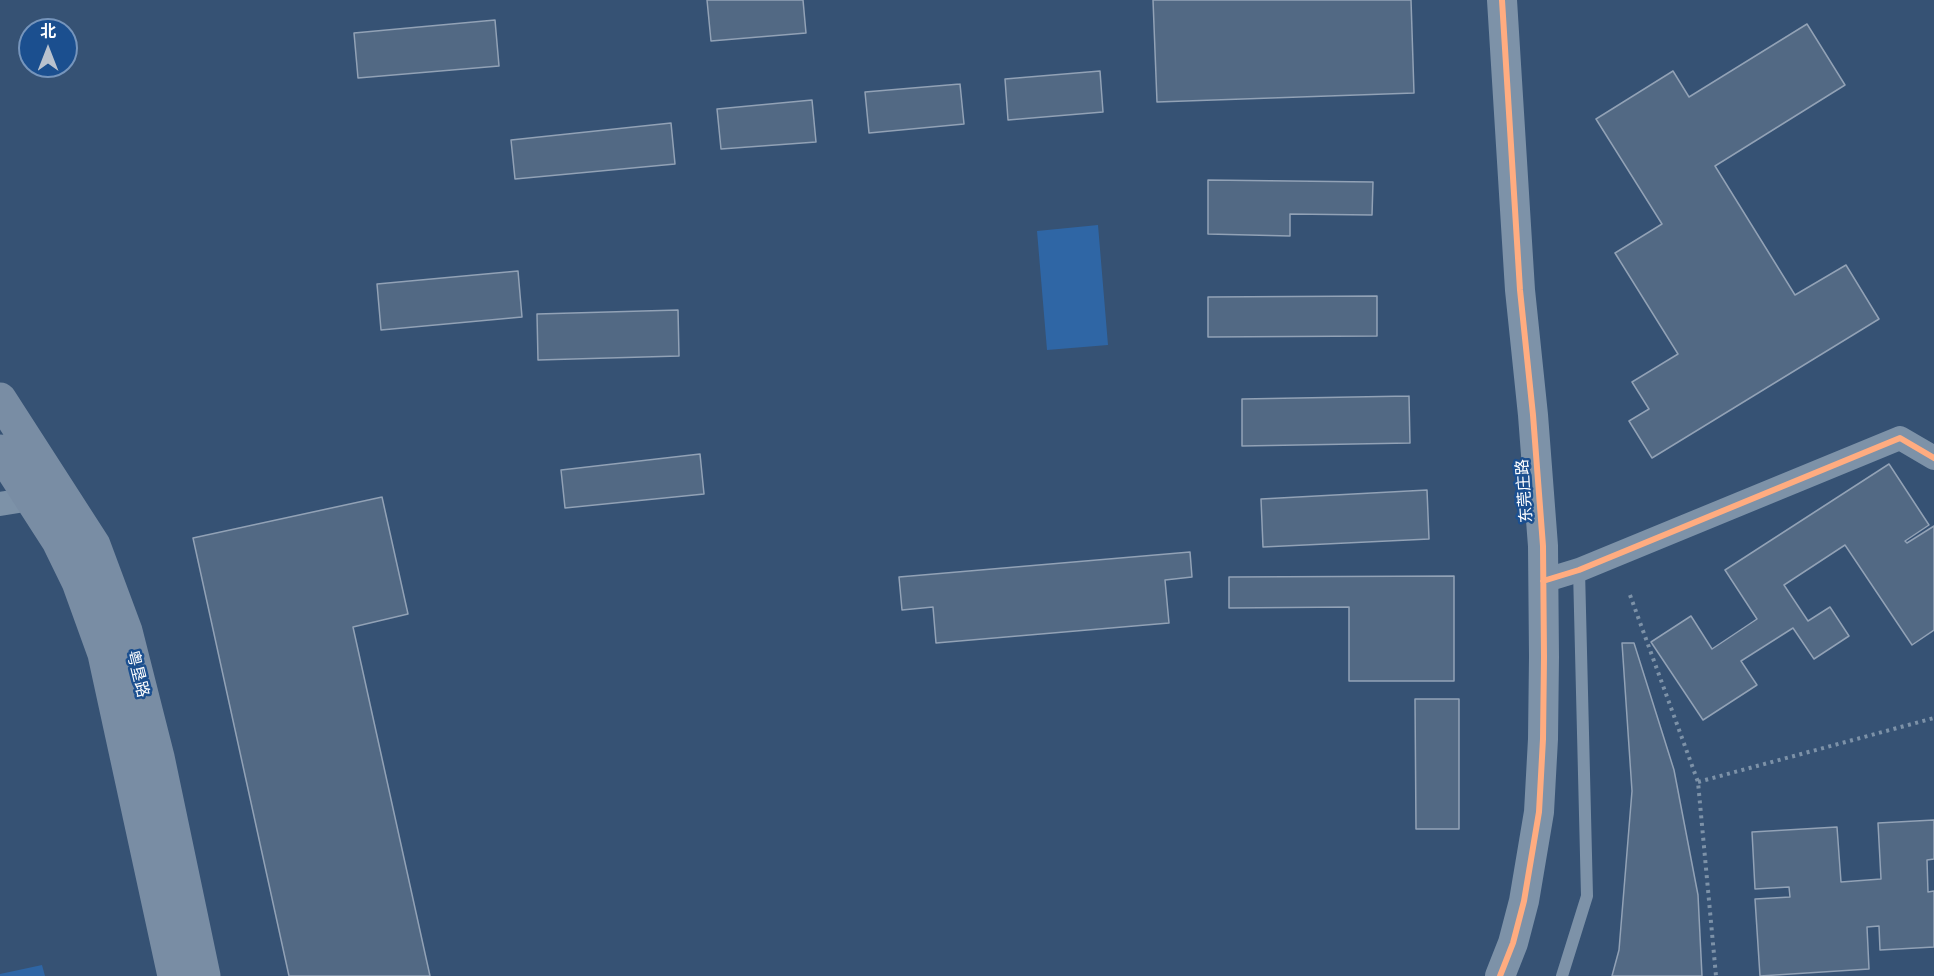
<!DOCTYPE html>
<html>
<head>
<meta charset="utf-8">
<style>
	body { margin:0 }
	#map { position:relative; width:1934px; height:976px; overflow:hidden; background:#365274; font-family:Helvetica,"Noto Sans SC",sans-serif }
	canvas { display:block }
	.north { position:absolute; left:18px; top:18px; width:60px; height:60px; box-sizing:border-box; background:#1b4f8f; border:2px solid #7695bc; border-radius:50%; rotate:0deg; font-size:16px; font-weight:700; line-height:24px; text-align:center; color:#fff }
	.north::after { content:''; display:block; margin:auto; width:21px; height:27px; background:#b9c2ce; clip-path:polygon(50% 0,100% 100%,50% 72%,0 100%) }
</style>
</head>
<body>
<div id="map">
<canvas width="1934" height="976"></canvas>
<div class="north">北</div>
</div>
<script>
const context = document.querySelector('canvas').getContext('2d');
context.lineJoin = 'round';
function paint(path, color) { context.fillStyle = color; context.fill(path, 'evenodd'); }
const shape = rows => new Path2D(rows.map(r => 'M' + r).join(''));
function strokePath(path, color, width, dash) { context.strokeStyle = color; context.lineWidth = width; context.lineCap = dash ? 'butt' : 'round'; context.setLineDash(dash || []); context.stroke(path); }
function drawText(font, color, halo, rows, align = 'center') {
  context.font = font + ' Helvetica,"Noto Sans SC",sans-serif'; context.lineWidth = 5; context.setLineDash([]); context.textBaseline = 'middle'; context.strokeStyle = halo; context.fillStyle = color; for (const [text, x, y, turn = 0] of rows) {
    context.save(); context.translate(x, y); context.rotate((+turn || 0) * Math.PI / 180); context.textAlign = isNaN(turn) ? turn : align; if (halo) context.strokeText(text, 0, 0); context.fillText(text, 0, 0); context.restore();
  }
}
paint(shape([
	[1098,225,1108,345,1047,350,1037,231],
	[42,965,45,976,0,976,0,974]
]), '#2f66a5');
const building = shape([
	[707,0,803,0,806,33,711,41,707,0],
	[1153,0,1411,0,1414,93,1157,102,1153,0],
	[495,20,499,66,358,78,354,33,495,20],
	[1807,24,1845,85,1715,166,1795,295,1846,265,1879,319,1652,458,1629,421,1649,409,1632,382,1678,354,1615,253,1662,224,1596,119,1673,71,1689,97,1807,24],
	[1100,71,1103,112,1008,120,1005,79,1100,71],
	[960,84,964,124,869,133,865,92,960,84],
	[812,100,816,142,721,149,717,109,812,100],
	[671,123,675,164,515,179,511,140,671,123],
	[1208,180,1373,182,1372,215,1290,214,1290,236,1208,234,1208,180],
	[518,271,522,317,381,330,377,284,518,271],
	[1377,296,1377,336,1208,337,1208,297,1377,296],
	[678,310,679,356,538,360,537,314,678,310],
	[1409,396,1410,443,1242,446,1242,399,1409,396],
	[700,454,704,494,565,508,561,470,700,454],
	[1889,464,1929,525,1905,541,1907,543,1934,526,1934,630,1912,645,1845,545,1784,585,1808,621,1830,607,1849,636,1814,659,1793,628,1741,661,1757,685,1703,720,1651,642,1691,616,1712,649,1757,619,1725,570,1889,464],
	[1427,490,1429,539,1263,547,1261,499,1427,490],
	[382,497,408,614,353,627,430,976,289,976,193,538,382,497],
	[1190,552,1192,577,1165,580,1169,623,936,643,933,607,902,610,899,577,1190,552],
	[1454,576,1454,681,1349,681,1349,607,1229,608,1229,577,1454,576],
	[1622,643,1634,643,1674,770,1698,895,1702,976,1612,976,1619,950,1632,791,1622,643],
	[1415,699,1459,699,1459,829,1416,829,1415,699],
	[1934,820,1934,859,1927,860,1928,892,1934,891,1934,947,1880,950,1879,926,1867,927,1869,969,1760,976,1755,899,1790,897,1789,887,1755,889,1752,832,1837,827,1841,882,1881,879,1878,823,1934,820]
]);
paint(building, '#526984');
strokePath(building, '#92a2b6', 1.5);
strokePath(shape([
	[1630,595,1698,782,1716,976],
	[1698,782,1934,718]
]), '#7d92a8', 4, [3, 4.5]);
strokePath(shape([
	[1562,976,1587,896,1579,570]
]), '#7d92a8', 12);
strokePath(shape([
	[0,504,31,499],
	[1543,581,1579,570,1900,438,1934,458]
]), '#7d92a8', 24);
strokePath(shape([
	[1500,976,1513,943,1524,901,1539,812,1543,739,1544,657,1543,546,1533,415,1520,290,1502,0]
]), '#7d92a8', 30);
strokePath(shape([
	[0,399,94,545,126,631,158,757,204,976],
	[0,451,58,541,78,582,104,654,174,976]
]), '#798da4', 33);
strokePath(shape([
	[1543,581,1579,570,1900,438,1934,458],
	[1500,976,1513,943,1524,901,1539,812,1543,739,1544,657,1543,546,1533,415,1520,290,1502,0]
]), '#ffac80', 6);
drawText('16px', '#fff', '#1b4f8f', [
	["东莞庄路",1525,491,-94],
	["粤垦路",137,674,76]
]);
</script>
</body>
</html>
